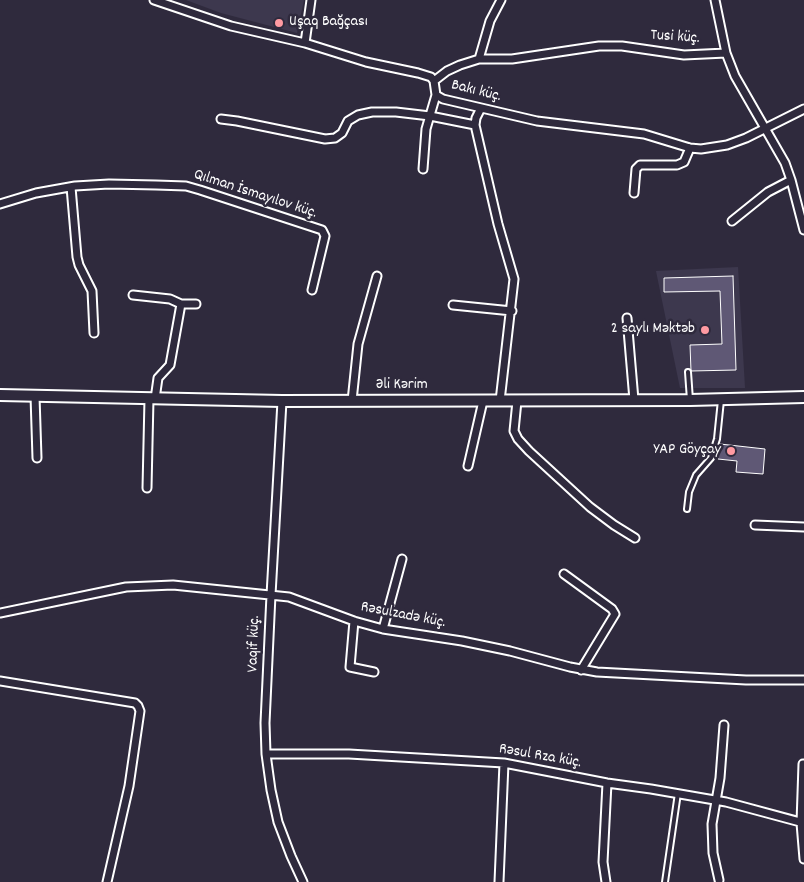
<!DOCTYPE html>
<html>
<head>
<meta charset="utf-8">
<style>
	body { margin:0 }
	canvas { display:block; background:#2f2a3d }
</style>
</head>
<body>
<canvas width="804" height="882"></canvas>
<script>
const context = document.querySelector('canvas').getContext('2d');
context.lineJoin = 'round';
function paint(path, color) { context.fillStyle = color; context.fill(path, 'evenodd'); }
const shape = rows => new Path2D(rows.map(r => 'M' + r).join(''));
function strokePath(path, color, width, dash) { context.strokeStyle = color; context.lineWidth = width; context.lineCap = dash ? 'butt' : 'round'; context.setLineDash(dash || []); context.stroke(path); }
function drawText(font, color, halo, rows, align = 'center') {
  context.font = font + ' Dekko,sans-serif'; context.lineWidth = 5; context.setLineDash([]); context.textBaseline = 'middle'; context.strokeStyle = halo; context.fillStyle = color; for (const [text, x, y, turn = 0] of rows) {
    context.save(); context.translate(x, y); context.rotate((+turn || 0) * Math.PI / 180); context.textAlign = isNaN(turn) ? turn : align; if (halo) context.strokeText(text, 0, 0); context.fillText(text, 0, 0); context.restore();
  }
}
paint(shape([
	[186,0,304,0,297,33,221,13],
	[738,267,745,388,680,388,656,271]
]), '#3d384e');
const building = shape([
	[733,276,736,370,691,371,690,345,722,344,720,291,664,292,664,278,733,276],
	[720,444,765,449,763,474,736,472,737,461,718,459,720,444]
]);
paint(building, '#5f5875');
strokePath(building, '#fff', 1);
const lane = shape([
	[688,372,690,400],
	[687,509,689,492,696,475,711,458,717,439,721,400],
	[665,882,678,793]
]);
const street = shape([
	[154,0,231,26,305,43,366,62,418,73,431,77,434,81,436,95,443,99,537,121,644,134,690,148,701,149,727,145,746,138,804,109],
	[715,0,726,53],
	[305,43,311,0],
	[479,59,490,21,501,0],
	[434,81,447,71,460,65,479,59,512,59,599,46,622,46,684,55,726,53,735,76,785,163,791,180,804,230],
	[481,108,476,118,475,125,498,224,514,279,500,401],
	[221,119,237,121,325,139,335,138,342,133,348,121,358,115,372,112,396,112,430,116,475,125],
	[423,169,426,129,436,95],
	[71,187,77,257,79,265,92,291,94,333],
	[634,193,636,169,640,165,677,165,684,162,690,148],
	[0,204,36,193,75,186,109,184,156,185,186,186,200,190,322,230,325,236,312,290],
	[732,221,768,192,791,180],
	[133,295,170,299,181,304,196,304],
	[453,305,512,311],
	[627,318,634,400],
	[35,396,37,458],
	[155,399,158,378,170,365,181,304],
	[282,401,271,595,265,723,266,754,271,790,278,822,291,856,303,882],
	[352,401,358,344,377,276],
	[517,401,514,431,518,439,529,451,590,507,614,525,635,538],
	[468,466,483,401],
	[147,488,149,399],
	[755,525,804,527],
	[564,574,612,609,615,614,581,670],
	[0,613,126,587,173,585,289,597,354,621,383,629,462,641,510,651,570,667,597,672,746,680,804,680],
	[354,621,350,667,374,672],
	[383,629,402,559],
	[0,681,135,703,138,706,140,711,129,786,107,882],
	[266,754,349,754,504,763,607,783,651,789,726,802,804,823],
	[803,764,801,823,804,859],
	[719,880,713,853,712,824,720,778,724,725],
	[499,882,504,763],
	[606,882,603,862,607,783]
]);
const secondary = shape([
	[0,395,282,401,690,400,804,397]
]);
strokePath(lane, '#fff', 8);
strokePath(street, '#fff', 11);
strokePath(secondary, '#fff', 14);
strokePath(lane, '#2f2a3d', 4);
strokePath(street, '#2f2a3d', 7);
strokePath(secondary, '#2f2a3d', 10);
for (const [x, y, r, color] of [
	[279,23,5,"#ff9aa2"],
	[705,330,5,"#ff9aa2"],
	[731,451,5,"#ff9aa2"]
]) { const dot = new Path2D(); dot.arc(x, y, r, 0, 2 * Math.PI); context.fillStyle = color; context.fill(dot); strokePath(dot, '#2f2a3d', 2); }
drawText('16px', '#fff', '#2f2a3d', [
	["Uşaq Bağçası",289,23,"left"],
	["2 saylı Məktəb",695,330],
	["YAP Göyçay",721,451]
], 'right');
drawText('16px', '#fff', '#2f2a3d', [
	["Tusi küç.",675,38,4],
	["Bakı küç.",476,92,14],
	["Qılman İsmayılov küç.",255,195,18],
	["Əli Kərim",402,386],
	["Rəsulzadə küç.",403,616,11],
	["Vaqif küç.",255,644,-88],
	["Rəsul Rza küç.",540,757,10]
]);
</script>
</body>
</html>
